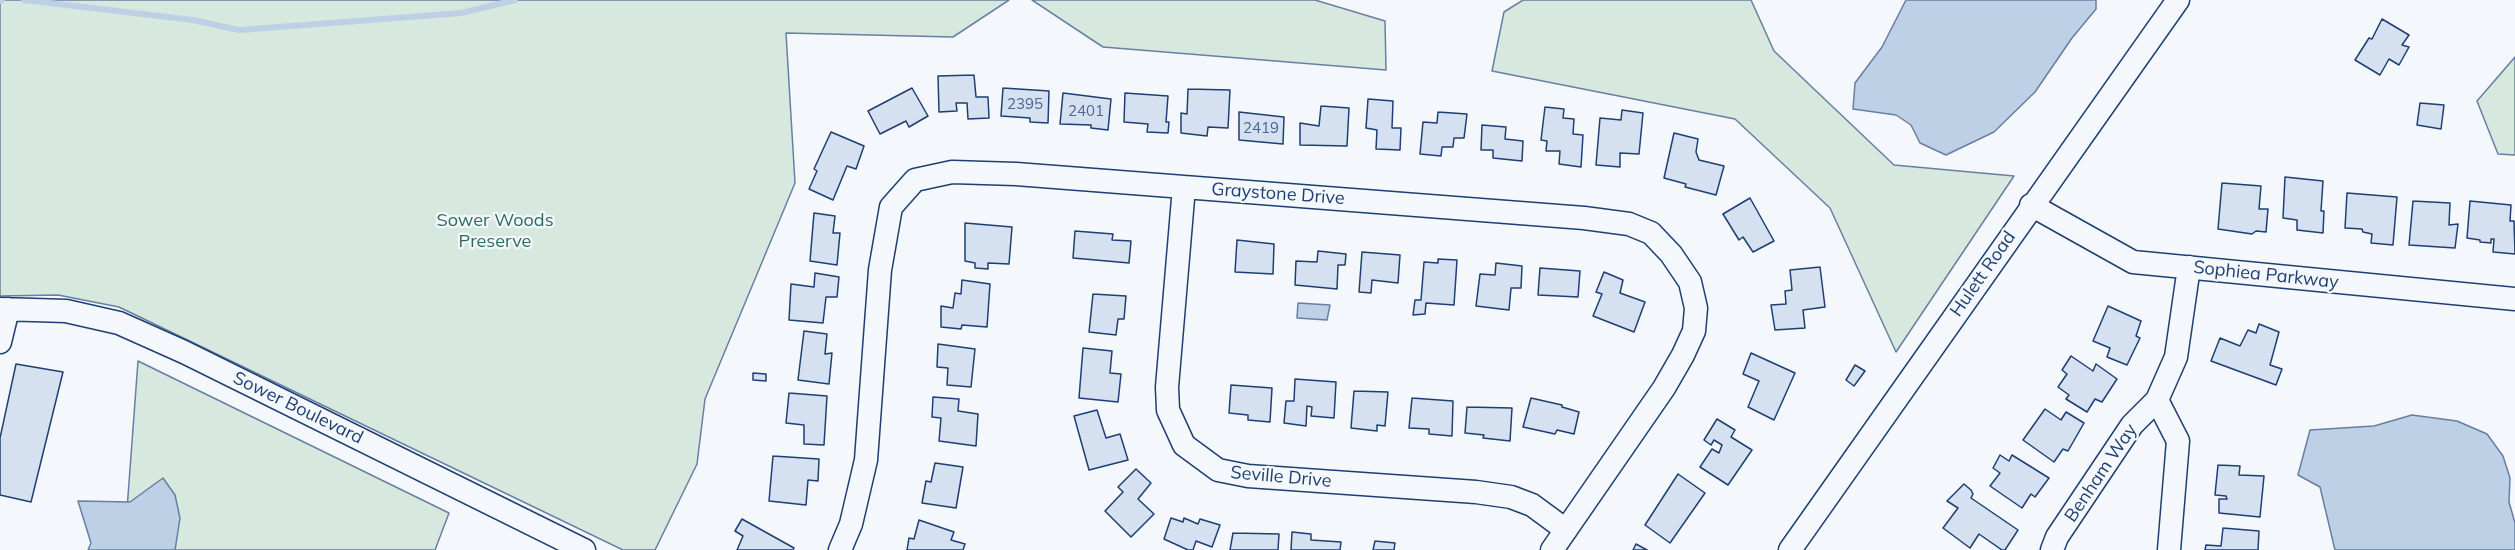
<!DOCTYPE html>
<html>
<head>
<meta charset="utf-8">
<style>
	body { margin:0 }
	canvas { display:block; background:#f4f7fb }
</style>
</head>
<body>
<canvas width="2515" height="550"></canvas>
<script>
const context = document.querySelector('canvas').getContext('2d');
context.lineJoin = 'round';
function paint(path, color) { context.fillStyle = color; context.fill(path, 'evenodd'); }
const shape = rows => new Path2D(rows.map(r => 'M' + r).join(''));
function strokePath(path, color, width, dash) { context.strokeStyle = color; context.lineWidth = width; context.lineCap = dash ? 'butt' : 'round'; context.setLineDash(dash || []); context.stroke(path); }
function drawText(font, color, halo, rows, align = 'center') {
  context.font = font + ' Mulish,sans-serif'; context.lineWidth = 4.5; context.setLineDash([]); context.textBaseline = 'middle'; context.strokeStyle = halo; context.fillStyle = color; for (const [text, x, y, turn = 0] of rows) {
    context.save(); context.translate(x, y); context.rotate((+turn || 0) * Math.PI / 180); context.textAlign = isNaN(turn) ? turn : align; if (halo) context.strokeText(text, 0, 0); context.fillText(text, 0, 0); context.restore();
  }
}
const green = shape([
	[0,0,1009,0,953,37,786,33,795,183,705,399,697,464,655,550,623,550,119,307,58,295,0,296,0,0],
	[1032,0,1315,0,1385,21,1386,70,1103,47,1032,0],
	[1523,0,1751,0,1774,51,1894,165,2014,176,1896,352,1830,208,1735,119,1492,71,1504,12,1523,0],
	[2515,57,2515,155,2498,154,2477,101,2515,57],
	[138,361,449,513,435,550,124,550,138,361]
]);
paint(green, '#d7e8df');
strokePath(green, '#687fa3', 1.5);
const water = shape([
	[1906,0,2096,0,2096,9,2072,38,2035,92,1994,132,1946,155,1920,143,1911,125,1896,115,1853,109,1855,83,1882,47,1906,0],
	[1298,303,1330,305,1327,320,1297,318,1298,303],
	[2412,415,2457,421,2487,434,2503,456,2510,478,2509,502,2515,523,2515,550,2335,550,2320,487,2298,475,2310,430,2374,426,2412,415],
	[163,478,175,495,180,518,175,550,88,550,91,543,78,501,130,502,163,478]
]);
paint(water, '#bed0e5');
strokePath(water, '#687fa3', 1.5);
strokePath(shape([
	[24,0,193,20,239,30,461,13,515,0],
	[0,1,2,0]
]), '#bed0e5', 6);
const building = shape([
	[2382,19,2409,35,2402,45,2409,47,2399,65,2389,59,2380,75,2355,60,2369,38,2372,39,2382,19],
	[974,75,976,97,988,97,989,118,968,119,967,103,956,103,957,111,939,112,938,76,974,75],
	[912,88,928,116,909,127,906,121,880,134,868,111,912,88],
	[1003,88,1049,91,1048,123,1030,122,1030,118,1001,116,1003,88],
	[1188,89,1230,90,1228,128,1208,127,1207,136,1181,133,1181,113,1187,114,1188,89],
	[1063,93,1111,99,1108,130,1091,128,1091,125,1060,124,1063,93],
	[1125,93,1168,96,1166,122,1169,122,1168,133,1147,132,1148,124,1124,122,1125,93],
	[1368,99,1393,101,1392,128,1401,128,1400,150,1376,149,1377,130,1366,128,1368,99],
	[2420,103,2444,105,2441,129,2417,125,2420,103],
	[1321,106,1349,108,1347,146,1300,145,1300,123,1319,126,1321,106],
	[1545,107,1564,109,1563,118,1574,119,1573,134,1583,135,1581,167,1559,164,1560,151,1546,151,1547,141,1541,140,1545,107],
	[1622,110,1643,113,1639,154,1620,153,1620,167,1596,165,1600,118,1621,120,1622,110],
	[1239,112,1284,117,1283,144,1239,140,1239,112],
	[1438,112,1467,114,1464,138,1454,138,1453,147,1442,147,1441,156,1420,154,1423,122,1437,123,1438,112],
	[1482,125,1506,127,1505,139,1523,141,1522,161,1493,158,1493,150,1481,150,1482,125],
	[831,132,864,146,856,169,847,166,833,200,809,189,817,171,814,169,831,132],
	[1674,133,1698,139,1696,152,1699,160,1724,166,1716,195,1685,187,1686,184,1664,178,1674,133],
	[2285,177,2323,181,2321,211,2324,211,2323,233,2297,230,2297,220,2283,218,2285,177],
	[2222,183,2261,186,2259,209,2268,209,2266,232,2256,231,2252,234,2218,229,2222,183],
	[2347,193,2397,197,2393,245,2371,243,2372,234,2363,232,2362,229,2345,228,2347,193],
	[1750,198,1774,241,1753,252,1743,237,1739,240,1723,214,1750,198],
	[2413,201,2450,203,2449,225,2458,224,2455,248,2409,245,2413,201],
	[2470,201,2511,205,2510,221,2514,221,2515,254,2493,252,2494,239,2491,239,2491,243,2480,242,2480,240,2467,238,2470,201],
	[814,213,835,216,833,233,840,233,837,265,810,261,814,213],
	[965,223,1012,227,1009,264,988,263,988,269,975,268,975,263,965,261,965,223],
	[1075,231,1113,234,1112,240,1131,241,1129,263,1073,258,1075,231],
	[1237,240,1274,244,1273,274,1235,272,1237,240],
	[1318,251,1346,254,1345,265,1338,265,1337,289,1295,285,1296,261,1317,262,1318,251],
	[1362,252,1400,255,1398,283,1372,280,1371,293,1359,292,1362,252],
	[1438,259,1457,260,1454,305,1426,303,1425,314,1413,315,1415,300,1421,300,1424,262,1438,263,1438,259],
	[1496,263,1522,266,1521,288,1511,288,1509,310,1476,306,1480,274,1495,275,1496,263],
	[1820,267,1825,307,1803,310,1805,328,1775,330,1771,305,1786,304,1785,291,1792,290,1790,270,1820,267],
	[1540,268,1580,271,1578,297,1538,295,1540,268],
	[1604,272,1623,280,1620,293,1645,302,1634,332,1593,316,1602,294,1596,292,1604,272],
	[815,273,839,277,837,297,826,297,823,323,789,320,791,284,814,287,815,273],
	[962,280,990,284,987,327,962,325,961,329,941,327,941,306,953,308,955,293,961,294,962,280],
	[1093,294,1126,296,1124,319,1118,319,1116,335,1089,332,1093,294],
	[2108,306,2141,321,2136,336,2140,338,2127,365,2107,357,2110,348,2093,341,2108,306],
	[2259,324,2279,332,2270,365,2282,369,2276,385,2211,361,2220,338,2240,346,2248,330,2256,333,2259,324],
	[804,331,827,334,825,354,832,353,829,384,798,380,804,331],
	[938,344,975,349,971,387,947,385,948,368,937,367,938,344],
	[1083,348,1112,351,1110,373,1121,374,1118,402,1079,398,1083,348],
	[1751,353,1795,373,1774,420,1748,407,1759,381,1743,374,1751,353],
	[2071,356,2093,371,2096,364,2117,379,2102,402,2095,399,2087,412,2066,399,2069,395,2058,387,2067,374,2062,370,2071,356],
	[16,364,63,372,31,502,0,495,0,438,16,364],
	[1855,365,1865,371,1854,386,1846,380,1855,365],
	[753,373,766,374,766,381,753,380,753,373],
	[1295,379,1336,382,1334,418,1311,416,1312,407,1307,406,1306,426,1284,423,1286,401,1294,401,1295,379],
	[1231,385,1272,388,1270,422,1248,420,1248,415,1229,413,1231,385],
	[1354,391,1388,392,1385,426,1377,425,1377,431,1351,428,1354,391],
	[789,393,827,396,824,445,804,444,804,425,786,423,789,393],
	[933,397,959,399,958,411,978,414,976,446,939,441,941,418,932,417,933,397],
	[1412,398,1453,401,1452,436,1429,434,1429,429,1409,428,1412,398],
	[1531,398,1562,405,1562,407,1579,412,1574,434,1557,430,1555,434,1523,427,1531,398],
	[1467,407,1512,408,1510,441,1483,438,1484,435,1465,433,1467,407],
	[2045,409,2061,420,2066,412,2084,423,2068,451,2063,449,2054,462,2023,440,2045,409],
	[1097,410,1106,438,1120,434,1128,460,1089,470,1074,416,1097,410],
	[1717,419,1735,430,1731,437,1752,450,1728,485,1700,467,1712,449,1719,453,1722,445,1714,440,1711,445,1704,440,1717,419],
	[2000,455,2009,461,2012,455,2049,478,2035,497,2031,494,2022,508,1990,486,2000,473,1993,468,2000,455],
	[773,456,819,459,818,481,808,480,806,505,769,501,773,456],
	[935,463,963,467,956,508,922,503,926,481,931,482,935,463],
	[2218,465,2240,466,2239,475,2264,476,2260,517,2219,513,2219,499,2227,499,2226,496,2215,495,2218,465],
	[1136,469,1151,483,1138,499,1154,514,1131,537,1105,511,1123,492,1118,487,1136,469],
	[1678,474,1705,493,1670,543,1645,525,1678,474],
	[1964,484,1971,490,1973,494,1971,498,2018,530,2005,550,2002,550,1979,534,1970,548,1943,528,1958,508,1947,501,1964,484],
	[1171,518,1183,522,1184,518,1198,524,1200,519,1220,525,1212,547,1196,541,1193,550,1188,550,1164,539,1171,518],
	[742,519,794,548,793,550,737,550,743,536,735,531,742,519],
	[919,520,954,532,951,540,965,544,963,550,907,550,909,538,914,539,919,520],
	[2223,528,2259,531,2258,550,2205,550,2206,545,2221,546,2223,528],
	[1292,532,1311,534,1311,540,1341,542,1340,550,1291,550,1292,532],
	[1233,533,1279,534,1278,550,1230,550,1233,533],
	[1375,541,1395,543,1394,550,1373,550,1375,541],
	[1636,544,1647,550,1633,550,1636,544]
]);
paint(building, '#d5e0f0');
strokePath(building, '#1d3f73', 1.5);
const minor = shape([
	[1184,187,1167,387,1168,410,1184,445,1218,470,1248,476,1476,492,1511,497,1532,505,1566,530],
	[2031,205,2133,262,2515,299],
	[0,309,66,311,119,323,184,352,584,550],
	[0,342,8,309],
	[840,550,851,524,866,460,880,270,891,207,915,180,952,172,1016,174,1584,218,1629,224,1651,233,1671,254,1690,282,1696,308,1694,331,1683,355,1664,388,1552,550],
	[1790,550,2178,0],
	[2052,550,2057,537,2132,425,2157,400],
	[2169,550,2178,441,2157,400,2176,357,2189,267]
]);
strokePath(minor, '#1d3f73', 25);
strokePath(minor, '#f4f7fb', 22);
drawText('15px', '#4b6792', null, [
	["2395",1025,104],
	["2401",1086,111],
	["2419",1261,128]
]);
drawText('18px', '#1d3f73', '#f4f7fb', [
	["Graystone Drive",1278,194,4],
	["Hulett Road",1983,274,-55],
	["Sophiea Parkway",2266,275,6],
	["Sower Boulevard",298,408,26],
	["Benham Way",2101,473,-56],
	["Seville Drive",1281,477,5]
]);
drawText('18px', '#2c6c60', '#f4f7fb', [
	["Sower Woods",495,221],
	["Preserve",495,242]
]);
</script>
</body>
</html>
